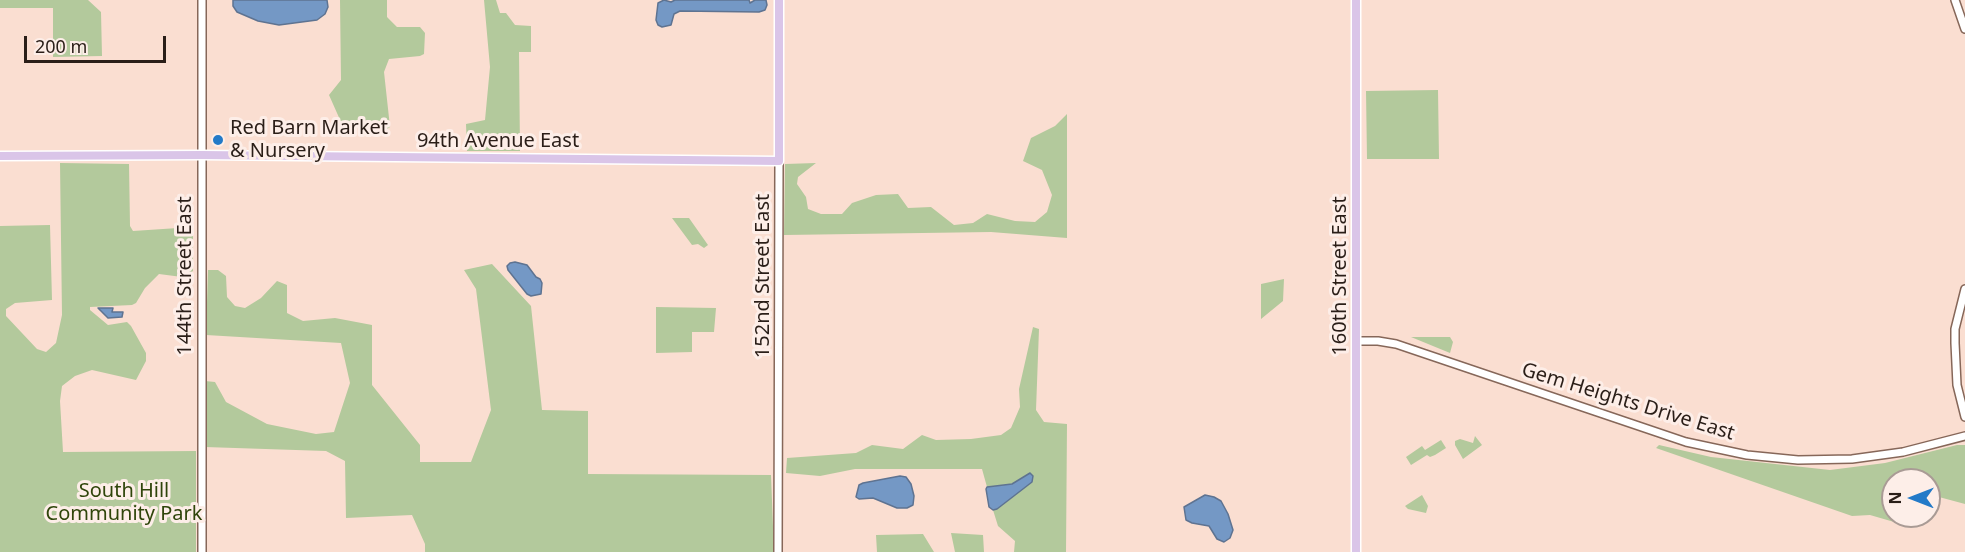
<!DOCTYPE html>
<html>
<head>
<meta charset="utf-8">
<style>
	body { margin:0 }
	#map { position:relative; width:1965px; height:552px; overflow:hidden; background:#faded1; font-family:"Noto Sans",sans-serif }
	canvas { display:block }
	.north { position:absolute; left:1881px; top:468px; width:60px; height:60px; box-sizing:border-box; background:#fdeee8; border:2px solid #a99b95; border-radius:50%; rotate:270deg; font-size:16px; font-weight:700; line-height:24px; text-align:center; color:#2a1e18 }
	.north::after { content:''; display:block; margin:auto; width:21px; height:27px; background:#237ac8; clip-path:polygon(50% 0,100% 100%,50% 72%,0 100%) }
	.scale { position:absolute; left:24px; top:36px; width:142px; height:27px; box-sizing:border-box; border:3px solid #2a1e18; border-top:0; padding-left:8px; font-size:18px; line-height:21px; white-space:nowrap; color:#2a1e18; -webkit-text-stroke:4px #fdeee8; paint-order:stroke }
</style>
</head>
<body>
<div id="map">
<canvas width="1965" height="552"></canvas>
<div class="north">N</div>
<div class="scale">200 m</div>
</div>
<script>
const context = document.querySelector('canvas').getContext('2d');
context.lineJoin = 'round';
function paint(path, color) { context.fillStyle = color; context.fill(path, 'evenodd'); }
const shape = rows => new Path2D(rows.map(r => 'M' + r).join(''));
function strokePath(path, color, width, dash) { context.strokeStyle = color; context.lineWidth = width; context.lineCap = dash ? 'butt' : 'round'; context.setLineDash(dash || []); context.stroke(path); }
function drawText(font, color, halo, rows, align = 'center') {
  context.font = font + ' "Noto Sans",sans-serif'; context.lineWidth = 6; context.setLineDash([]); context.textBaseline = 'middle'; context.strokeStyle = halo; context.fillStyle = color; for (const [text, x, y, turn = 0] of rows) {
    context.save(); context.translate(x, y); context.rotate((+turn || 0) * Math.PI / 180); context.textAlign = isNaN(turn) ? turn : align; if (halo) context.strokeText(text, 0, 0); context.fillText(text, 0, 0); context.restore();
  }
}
paint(shape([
	[0,0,88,0,101,12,102,56,53,57,53,8,0,8],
	[340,0,387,0,387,17,397,27,420,27,425,33,424,54,420,56,389,59,384,72,390,127,382,132,341,122,329,95,341,80],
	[484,0,496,0,500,13,506,13,515,25,531,26,531,52,519,52,520,151,467,151,466,124,485,120,490,67],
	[1438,90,1439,159,1367,159,1366,91],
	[1067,114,1067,238,991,232,784,235,785,164,816,163,798,177,797,184,806,197,808,209,821,214,842,214,852,203,876,195,898,194,908,208,931,207,954,225,973,223,987,214,1015,221,1035,222,1047,212,1052,195,1042,170,1023,161,1031,138,1055,126],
	[60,163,129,164,130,226,133,231,193,227,193,271,182,277,159,274,145,288,136,303,132,305,90,307,90,310,108,325,127,322,131,326,146,353,146,361,136,380,92,370,75,376,62,386,60,401,63,452,196,451,196,552,0,552,0,226,50,225,52,300,15,303,6,309,6,316,37,349,46,352,56,343,62,315],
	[672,218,689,218,708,245,704,248,698,244,692,245],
	[492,264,531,306,542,410,588,411,588,474,771,475,774,552,425,552,425,544,412,515,346,518,345,461,326,451,205,447,205,381,215,382,226,402,267,424,316,434,334,432,350,383,341,343,206,335,208,270,218,270,226,276,227,297,235,306,245,308,261,298,277,281,287,285,287,313,303,321,335,318,372,325,372,385,420,445,420,462,471,462,491,410,476,289,464,270],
	[1284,279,1283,301,1261,319,1261,284],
	[656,307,716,308,714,332,692,332,692,352,656,353],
	[1033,327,1039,329,1036,410,1044,422,1067,424,1066,552,1014,552,1015,541,998,526,993,510,997,509,1013,495,1021,479,1012,484,987,487,982,469,855,469,820,476,786,473,787,458,856,453,872,445,903,449,922,435,936,440,971,439,1001,435,1011,428,1020,407,1019,389],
	[1411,337,1450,337,1453,342,1450,353],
	[1475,436,1482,445,1463,459,1455,445,1455,441,1460,439,1473,443],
	[1441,440,1446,448,1435,455,1430,457,1427,455,1411,465,1406,457,1422,446,1425,450],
	[1659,445,1711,457,1830,470,1885,463,1957,445,1965,445,1965,504,1939,497,1929,501,1929,480,1893,480,1893,516,1904,516,1901,524,1870,515,1852,516,1656,448],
	[1422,495,1428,506,1426,513,1408,509,1405,506],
	[951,533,983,535,984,552,955,552],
	[923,534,934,552,877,552,876,535]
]), '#b3c99c');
const water = shape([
	[233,0,327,0,328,7,325,14,317,20,279,25,258,21,237,12,233,6,233,0],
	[664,0,671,2,675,0,749,0,750,3,755,0,766,0,767,5,765,10,759,12,680,11,674,14,671,25,662,27,658,25,656,20,658,3,664,0],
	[515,262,527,265,536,277,540,279,542,283,541,294,531,296,527,294,508,270,507,266,510,263,515,262],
	[98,308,113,308,112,312,123,312,122,317,108,318,98,308],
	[1030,473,1033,476,1032,482,997,509,993,510,989,507,986,489,987,487,1012,484,1030,473],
	[900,476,906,477,911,484,914,496,913,505,907,508,897,508,873,498,859,499,856,497,859,485,863,483,900,476],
	[1205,495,1214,497,1221,501,1228,514,1233,530,1230,538,1224,542,1217,539,1209,526,1192,523,1186,520,1184,507,1205,495]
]);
paint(water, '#7498c5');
strokePath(water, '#5e7391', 1.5);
const minor = shape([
	[1955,0,1965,29],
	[1965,289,1955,329,1955,343,1957,385,1965,417],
	[1356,341,1378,341,1396,344,1686,442,1747,455,1798,460,1852,459,1903,452,1965,436],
	[202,552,202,0],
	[778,552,779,161]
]);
const major = shape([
	[1356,0,1356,552],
	[0,156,202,155,779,161,779,0]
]);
strokePath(minor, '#866759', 10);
strokePath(major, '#fff', 11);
strokePath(minor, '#fff', 7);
strokePath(major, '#dac5e8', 8);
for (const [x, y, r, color] of [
	[218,140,6,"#237ac8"]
]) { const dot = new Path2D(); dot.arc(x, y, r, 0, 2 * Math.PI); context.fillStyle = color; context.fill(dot); strokePath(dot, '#fdeee8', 2); }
drawText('20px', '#2a1e18', '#fdeee8', [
	["Red Barn Market",230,128],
	["& Nursery",230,151]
], 'left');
drawText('20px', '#2a1e18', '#fdeee8', [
	["94th Avenue East",498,141],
	["144th Street East",185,276,-90],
	["152nd Street East",763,276,-90],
	["160th Street East",1340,276,-90],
	["Gem Heights Drive East",1628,402,17]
]);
drawText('20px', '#2f450a', '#fdeee8', [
	["South Hill",124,491],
	["Community Park",124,514]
]);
</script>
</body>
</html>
